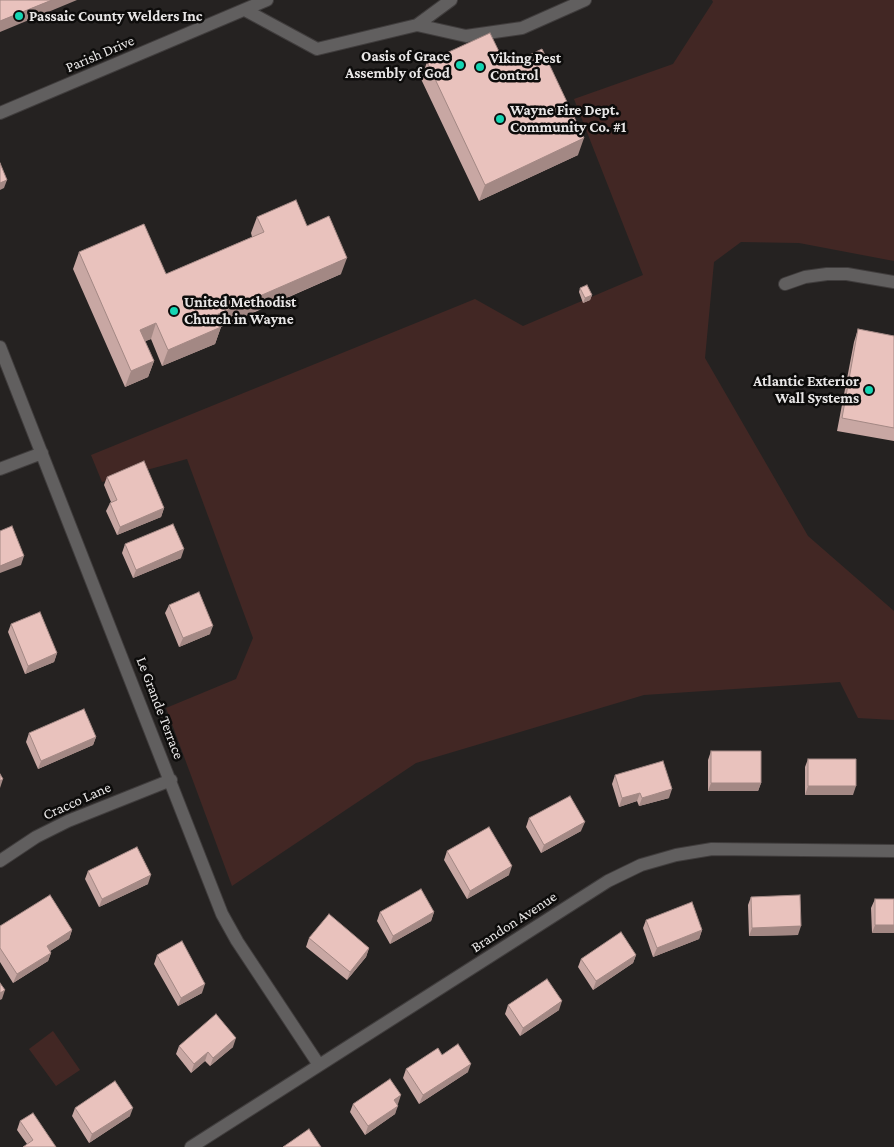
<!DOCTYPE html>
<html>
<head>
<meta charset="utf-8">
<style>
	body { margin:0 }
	canvas { display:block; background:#252221 }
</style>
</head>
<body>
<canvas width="894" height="1147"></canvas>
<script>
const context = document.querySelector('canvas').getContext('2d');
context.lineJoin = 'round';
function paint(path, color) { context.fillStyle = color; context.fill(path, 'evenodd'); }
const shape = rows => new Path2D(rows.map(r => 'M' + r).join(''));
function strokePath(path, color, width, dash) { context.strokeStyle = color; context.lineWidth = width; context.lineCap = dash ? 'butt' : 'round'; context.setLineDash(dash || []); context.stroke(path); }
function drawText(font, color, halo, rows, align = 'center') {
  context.font = font + ' "Crimson Pro",serif'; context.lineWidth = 5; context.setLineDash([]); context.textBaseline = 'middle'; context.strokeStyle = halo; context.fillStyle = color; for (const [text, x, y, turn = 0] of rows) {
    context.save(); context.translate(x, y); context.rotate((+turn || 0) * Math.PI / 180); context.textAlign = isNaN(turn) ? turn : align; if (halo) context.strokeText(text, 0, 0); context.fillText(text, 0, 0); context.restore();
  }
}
paint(shape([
	[712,0,894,0,894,261,799,243,741,242,714,262,705,358,808,536,894,611,894,720,858,718,840,682,644,695,416,763,232,886,166,708,236,679,253,638,187,459,102,482,91,455,475,299,523,326,643,275,574,99,673,64,713,2],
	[53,1031,80,1070,56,1086,29,1049]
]), '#422724');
const minor = shape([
	[245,10,317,49,417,25,451,0],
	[417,25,466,36,522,28,585,0],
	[0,113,267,0],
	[785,284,805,277,827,274,847,274,894,282],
	[0,347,222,914,237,941,319,1065],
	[0,469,42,453],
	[0,861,36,837,68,821,171,780],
	[191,1147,608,881,641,865,676,855,712,849,894,851]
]);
strokePath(minor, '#403d3d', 14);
strokePath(minor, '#615f5f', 12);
paint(shape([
	[427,62,506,66,578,155,479,201,421,79],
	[257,217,307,226,341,274,221,327,215,344,162,366,151,339,145,341,154,361,148,377,125,387,73,269,79,252,166,274,252,237,251,233],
	[580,288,592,295,590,300,583,303,579,292],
	[858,329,894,336,894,441,837,431,854,342],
	[107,477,164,508,161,517,117,535,106,511,110,503,111,502,104,485],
	[125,544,181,558,133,578,122,553],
	[169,605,210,634,179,647,165,613],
	[11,624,57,653,54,662,25,674,8,632],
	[29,733,96,737,93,745,38,769,26,742],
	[711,751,761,783,758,791,708,791,708,760],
	[808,759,853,795,805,795,805,767],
	[615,775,669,798,639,806,637,801,619,807,612,784],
	[529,818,581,831,541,853,526,827],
	[447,851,509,875,467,899,444,860],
	[88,871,148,884,99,907,85,879],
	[751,897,798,935,749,936,748,905],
	[875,899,894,899,872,933,871,908],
	[380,912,434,912,431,921,390,944,377,921],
	[646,920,702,930,699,939,653,957,643,928],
	[0,926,72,930,69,939,50,951,51,953,48,961,13,983,0,962],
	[309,938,369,948,366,957,347,980,306,947],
	[157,955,202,993,178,1006,154,964],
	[636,955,633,963,593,990,578,967,581,959],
	[508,1005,559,1010,520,1036,505,1014],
	[179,1046,233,1047,210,1066,205,1061,191,1073,176,1054],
	[442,1055,468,1072,419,1104,403,1078,406,1069],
	[353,1104,398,1104,397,1105,395,1114,365,1135,350,1112],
	[75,1108,130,1116,89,1143,72,1116],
	[20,1121,56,1147,27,1144,17,1130]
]), '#c8a7a3');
paint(shape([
	[52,0,77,0,0,32,0,21],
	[584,138,578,155,479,201,485,185],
	[7,180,4,188,0,190,0,183],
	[347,258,341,274,210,331,216,315],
	[592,295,590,300,583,303,585,298],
	[156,323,151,339,134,346,140,330],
	[221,327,215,344,162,366,168,350],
	[154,361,148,377,125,387,131,371],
	[164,508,161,517,117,535,120,527],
	[184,549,181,558,133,578,136,570],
	[24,556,21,565,0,573,0,566],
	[213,626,210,634,179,647,183,638],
	[57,653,54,662,25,674,28,666],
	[96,737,93,745,38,769,41,761],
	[3,779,0,788,0,781],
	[711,783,761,783,758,791,708,791],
	[808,786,856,786,853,795,805,795],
	[672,789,669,798,639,806,642,798],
	[640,793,637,801,619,807,622,798],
	[585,822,581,831,541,853,544,845],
	[512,866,509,875,467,899,470,891],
	[151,875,148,884,99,907,102,899],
	[434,912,431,921,390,944,393,936],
	[875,925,894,925,894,933,872,933],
	[801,926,798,935,749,936,752,928],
	[72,930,69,939,44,955,47,946],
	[702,930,699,939,653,957,657,948],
	[369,948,366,957,347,980,350,972],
	[51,953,48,961,13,983,17,974],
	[636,955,633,963,593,990,596,981],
	[205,984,202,993,178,1006,181,998],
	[5,990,2,999,0,1000,0,993],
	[562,1001,559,1010,520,1036,523,1028],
	[236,1038,233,1047,210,1066,213,1058],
	[208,1052,205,1061,191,1073,194,1064],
	[471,1064,468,1072,419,1104,423,1095],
	[401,1095,398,1104,391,1109,394,1100],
	[398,1106,395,1114,365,1135,368,1126],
	[133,1108,130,1116,89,1143,92,1134]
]), '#a38884');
const building = shape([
	[0,0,52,0,0,21,0,0],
	[490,33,506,66,542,49,584,138,485,185,427,62,490,33],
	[0,163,7,180,0,183,0,163],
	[296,200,307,226,329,216,347,258,216,315,221,327,168,350,156,323,140,330,154,361,131,371,79,252,144,224,166,274,264,232,257,217,296,200],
	[587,285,592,295,585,298,580,288,587,285],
	[858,329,894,336,894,428,842,418,858,329],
	[144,461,164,508,120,527,110,503,117,500,107,477,144,461],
	[173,524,184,549,136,570,125,544,173,524],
	[12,526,24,556,0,566,0,531,12,526],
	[199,592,213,626,183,638,169,605,199,592],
	[40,612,57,653,28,666,11,624,40,612],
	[84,709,96,737,41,761,29,733,84,709],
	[711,751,761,751,761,783,711,783,711,751],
	[808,759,856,759,856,786,808,786,808,759],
	[663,761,672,789,642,798,640,793,622,798,615,775,663,761],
	[0,774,3,779,0,781,0,774],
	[570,796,585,822,544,845,529,818,570,796],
	[489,827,512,866,470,891,447,851,489,827],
	[137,847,151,875,102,899,88,871,137,847],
	[421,889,434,912,393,936,380,912,421,889],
	[50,895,72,930,47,946,51,953,17,974,0,948,0,926,50,895],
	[800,895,801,926,752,928,751,897,800,895],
	[875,899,894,899,894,925,875,925,875,899],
	[692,902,702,930,657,948,646,920,692,902],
	[329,914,369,948,350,972,309,938,329,914],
	[621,932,636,955,596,981,581,959,621,932],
	[182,941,205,984,181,998,157,955,182,941],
	[547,979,562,1001,523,1028,508,1005,547,979],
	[0,983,5,990,0,993,0,983],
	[216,1014,236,1038,213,1058,208,1052,194,1064,179,1046,216,1014],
	[458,1044,471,1064,423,1095,406,1069,438,1048,442,1055,458,1044],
	[390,1079,401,1095,394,1100,398,1106,368,1126,353,1104,390,1079],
	[115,1081,133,1108,92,1134,75,1108,115,1081],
	[33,1113,56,1147,23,1147,33,1140,20,1121,33,1113],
	[309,1129,321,1147,283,1147,309,1129]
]);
paint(building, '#e9c2bd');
strokePath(building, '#a38884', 1);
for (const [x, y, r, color] of [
	[19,16,5,"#14d5b3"],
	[460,65,5,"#14d5b3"],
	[480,67,5,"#14d5b3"],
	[500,119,5,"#14d5b3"],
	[174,311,5,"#14d5b3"],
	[869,390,5,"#14d5b3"]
]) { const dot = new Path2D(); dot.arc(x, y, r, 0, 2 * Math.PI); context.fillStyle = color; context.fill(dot); strokePath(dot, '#0d0c0b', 2); }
drawText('bold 15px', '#e8e6e6', '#0d0c0b', [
	["Passaic County Welders Inc",29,16],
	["Oasis of Grace",450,56,"right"],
	["Assembly of God",450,73,"right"],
	["Viking Pest",490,58],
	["Control",490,75],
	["Wayne Fire Dept.",510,110],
	["Community Co. #1",510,127],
	["United Methodist",184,302],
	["Church in Wayne",184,319],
	["Atlantic Exterior",859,381,"right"],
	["Wall Systems",859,398,"right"]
], 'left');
drawText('15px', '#e8e6e6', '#0d0c0b', [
	["Parish Drive",100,54,-23],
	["Le Grande Terrace",160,708,69],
	["Cracco Lane",77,801,-24],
	["Brandon Avenue",514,922,-33]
]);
</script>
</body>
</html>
